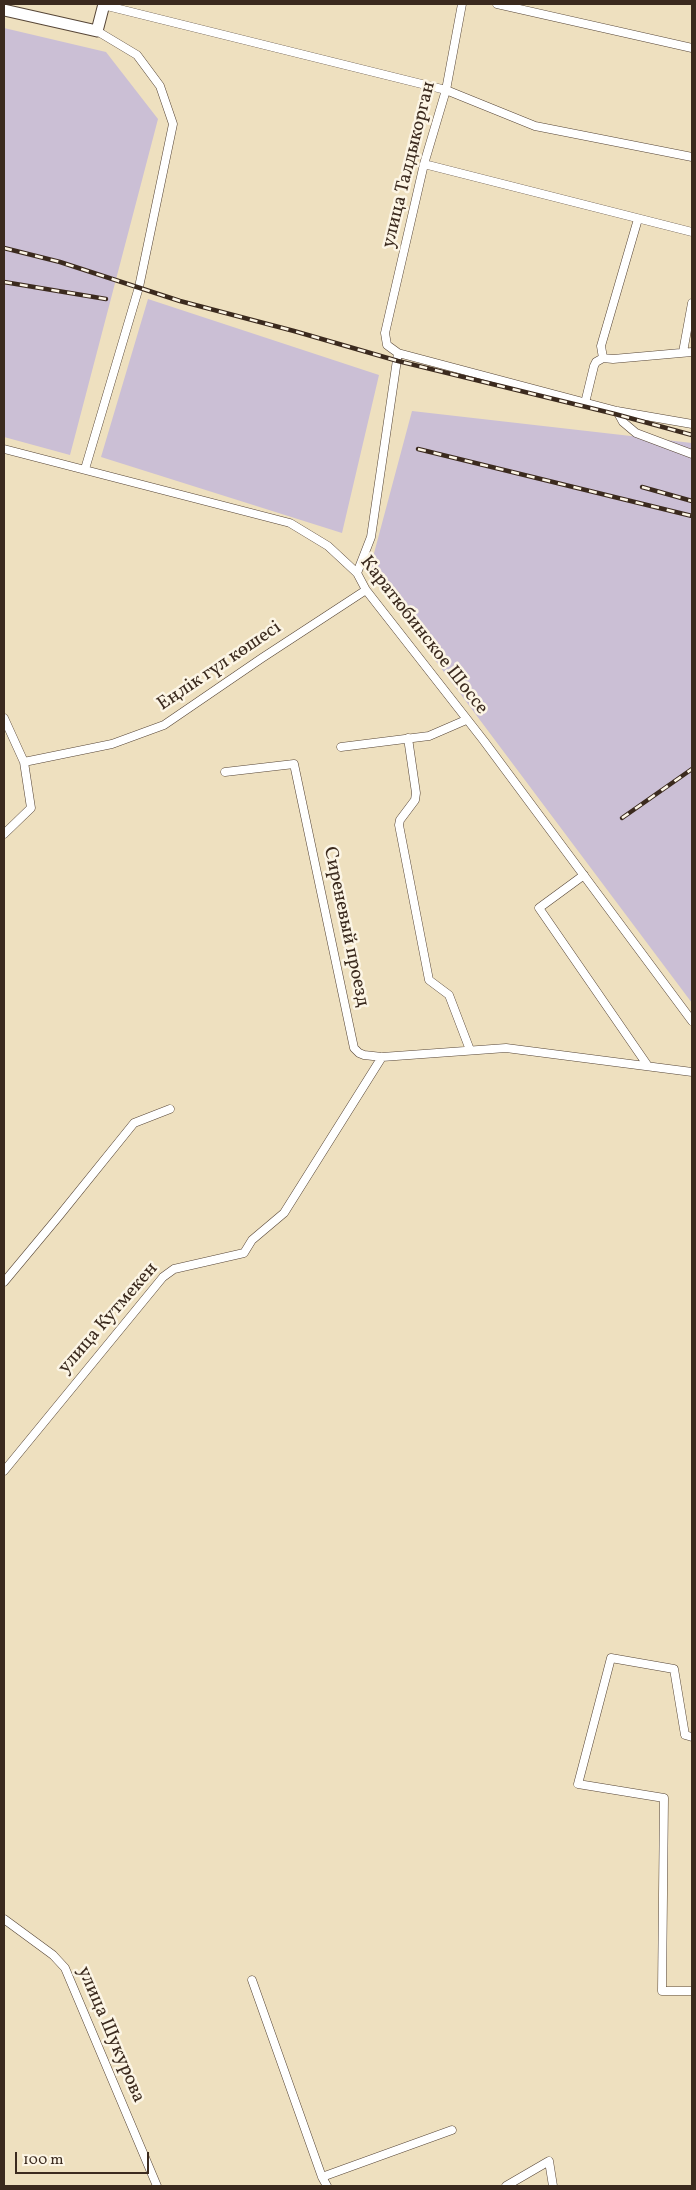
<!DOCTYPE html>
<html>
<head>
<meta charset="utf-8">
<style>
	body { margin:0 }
	#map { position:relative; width:696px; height:2190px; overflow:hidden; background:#eee0bf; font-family:Vollkorn,serif }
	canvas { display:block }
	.frame { position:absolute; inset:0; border:5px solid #3b2a1e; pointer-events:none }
	.scale { position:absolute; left:15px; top:2152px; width:134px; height:22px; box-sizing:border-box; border:2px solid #3b2a1e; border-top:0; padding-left:6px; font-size:15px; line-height:18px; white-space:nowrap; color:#3b2a1e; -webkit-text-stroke:4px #fcf5e5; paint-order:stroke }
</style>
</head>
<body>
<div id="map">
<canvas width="696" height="2190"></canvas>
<div class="frame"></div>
<div class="scale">100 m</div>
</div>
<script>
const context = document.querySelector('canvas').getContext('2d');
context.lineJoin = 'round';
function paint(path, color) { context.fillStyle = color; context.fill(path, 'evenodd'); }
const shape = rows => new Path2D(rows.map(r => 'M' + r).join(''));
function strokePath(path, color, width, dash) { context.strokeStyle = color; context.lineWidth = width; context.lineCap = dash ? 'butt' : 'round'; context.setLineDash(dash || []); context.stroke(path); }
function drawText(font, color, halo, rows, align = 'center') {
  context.font = font + ' Vollkorn,serif'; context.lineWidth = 5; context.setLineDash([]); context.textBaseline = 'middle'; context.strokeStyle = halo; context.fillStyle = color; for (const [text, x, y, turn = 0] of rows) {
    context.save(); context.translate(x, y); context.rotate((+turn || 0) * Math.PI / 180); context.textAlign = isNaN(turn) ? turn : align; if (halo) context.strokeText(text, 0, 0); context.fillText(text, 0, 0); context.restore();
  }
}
paint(shape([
	[4,28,106,52,158,119,70,455,4,437],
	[148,299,379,375,342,533,101,457],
	[412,411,692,443,692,1003,369,572]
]), '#cbbfd5');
const street = shape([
	[462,4,446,90,424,164,385,333,387,345,398,353,617,411,692,424],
	[497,4,692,48],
	[103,5,446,90,535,126,692,157],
	[424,164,692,232],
	[683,352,692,303],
	[603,358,601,346,638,219],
	[603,358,613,359,692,352],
	[585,403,594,366,596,362,603,358],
	[617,411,623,422,636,433,692,454],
	[4,449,290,523,328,546,357,573,366,590,484,741,692,1021],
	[85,469,139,287,173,124,160,86,137,55,97,31],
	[357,573,371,537,398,353],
	[4,718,24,762,31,808,4,834],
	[408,738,416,793,415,800,400,820,399,825,429,980,449,995,470,1050],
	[341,747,429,736,466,720],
	[24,762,112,744,164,725,262,658,366,590],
	[225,772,294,764,354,1048,359,1053,364,1055,382,1057,506,1048,692,1072],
	[584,875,539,908,648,1066],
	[4,1282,59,1216,134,1123,170,1109],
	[4,1471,163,1277,174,1269,244,1253,252,1240,284,1213,382,1057],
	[692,1737,685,1735,674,1669,611,1658,578,1784,664,1798,662,1991,692,1991],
	[4,1919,53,1955,65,1968,157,2186],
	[252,1980,322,2177],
	[327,2186,322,2177,452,2130],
	[506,2186,549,2161,553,2186]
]);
const secondary = shape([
	[4,10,97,31,104,4]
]);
strokePath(street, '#564536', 9);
strokePath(secondary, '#564536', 13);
strokePath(street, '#fff', 8);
strokePath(secondary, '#fff', 11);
const rail = shape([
	[4,248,60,262,180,301,294,331,398,361,615,414,692,435],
	[4,282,106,299],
	[418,449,692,516],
	[642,487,692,501],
	[622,818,692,769]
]);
strokePath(rail, '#3b2a1e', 4.5);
strokePath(rail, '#fcf5e5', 2.5, [8]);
drawText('19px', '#3b2a1e', '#fcf5e5', [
	["улица Талдыкорган",410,165,-76],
	["Каратюбинское Шоссе",423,636,52],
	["Еңлік гүл көшесі",220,667,-34],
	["Сиреневый проезд",345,927,78],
	["улица Кутмекен",109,1319,-49],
	["улица Шукурова",110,2035,67]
]);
</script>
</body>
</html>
